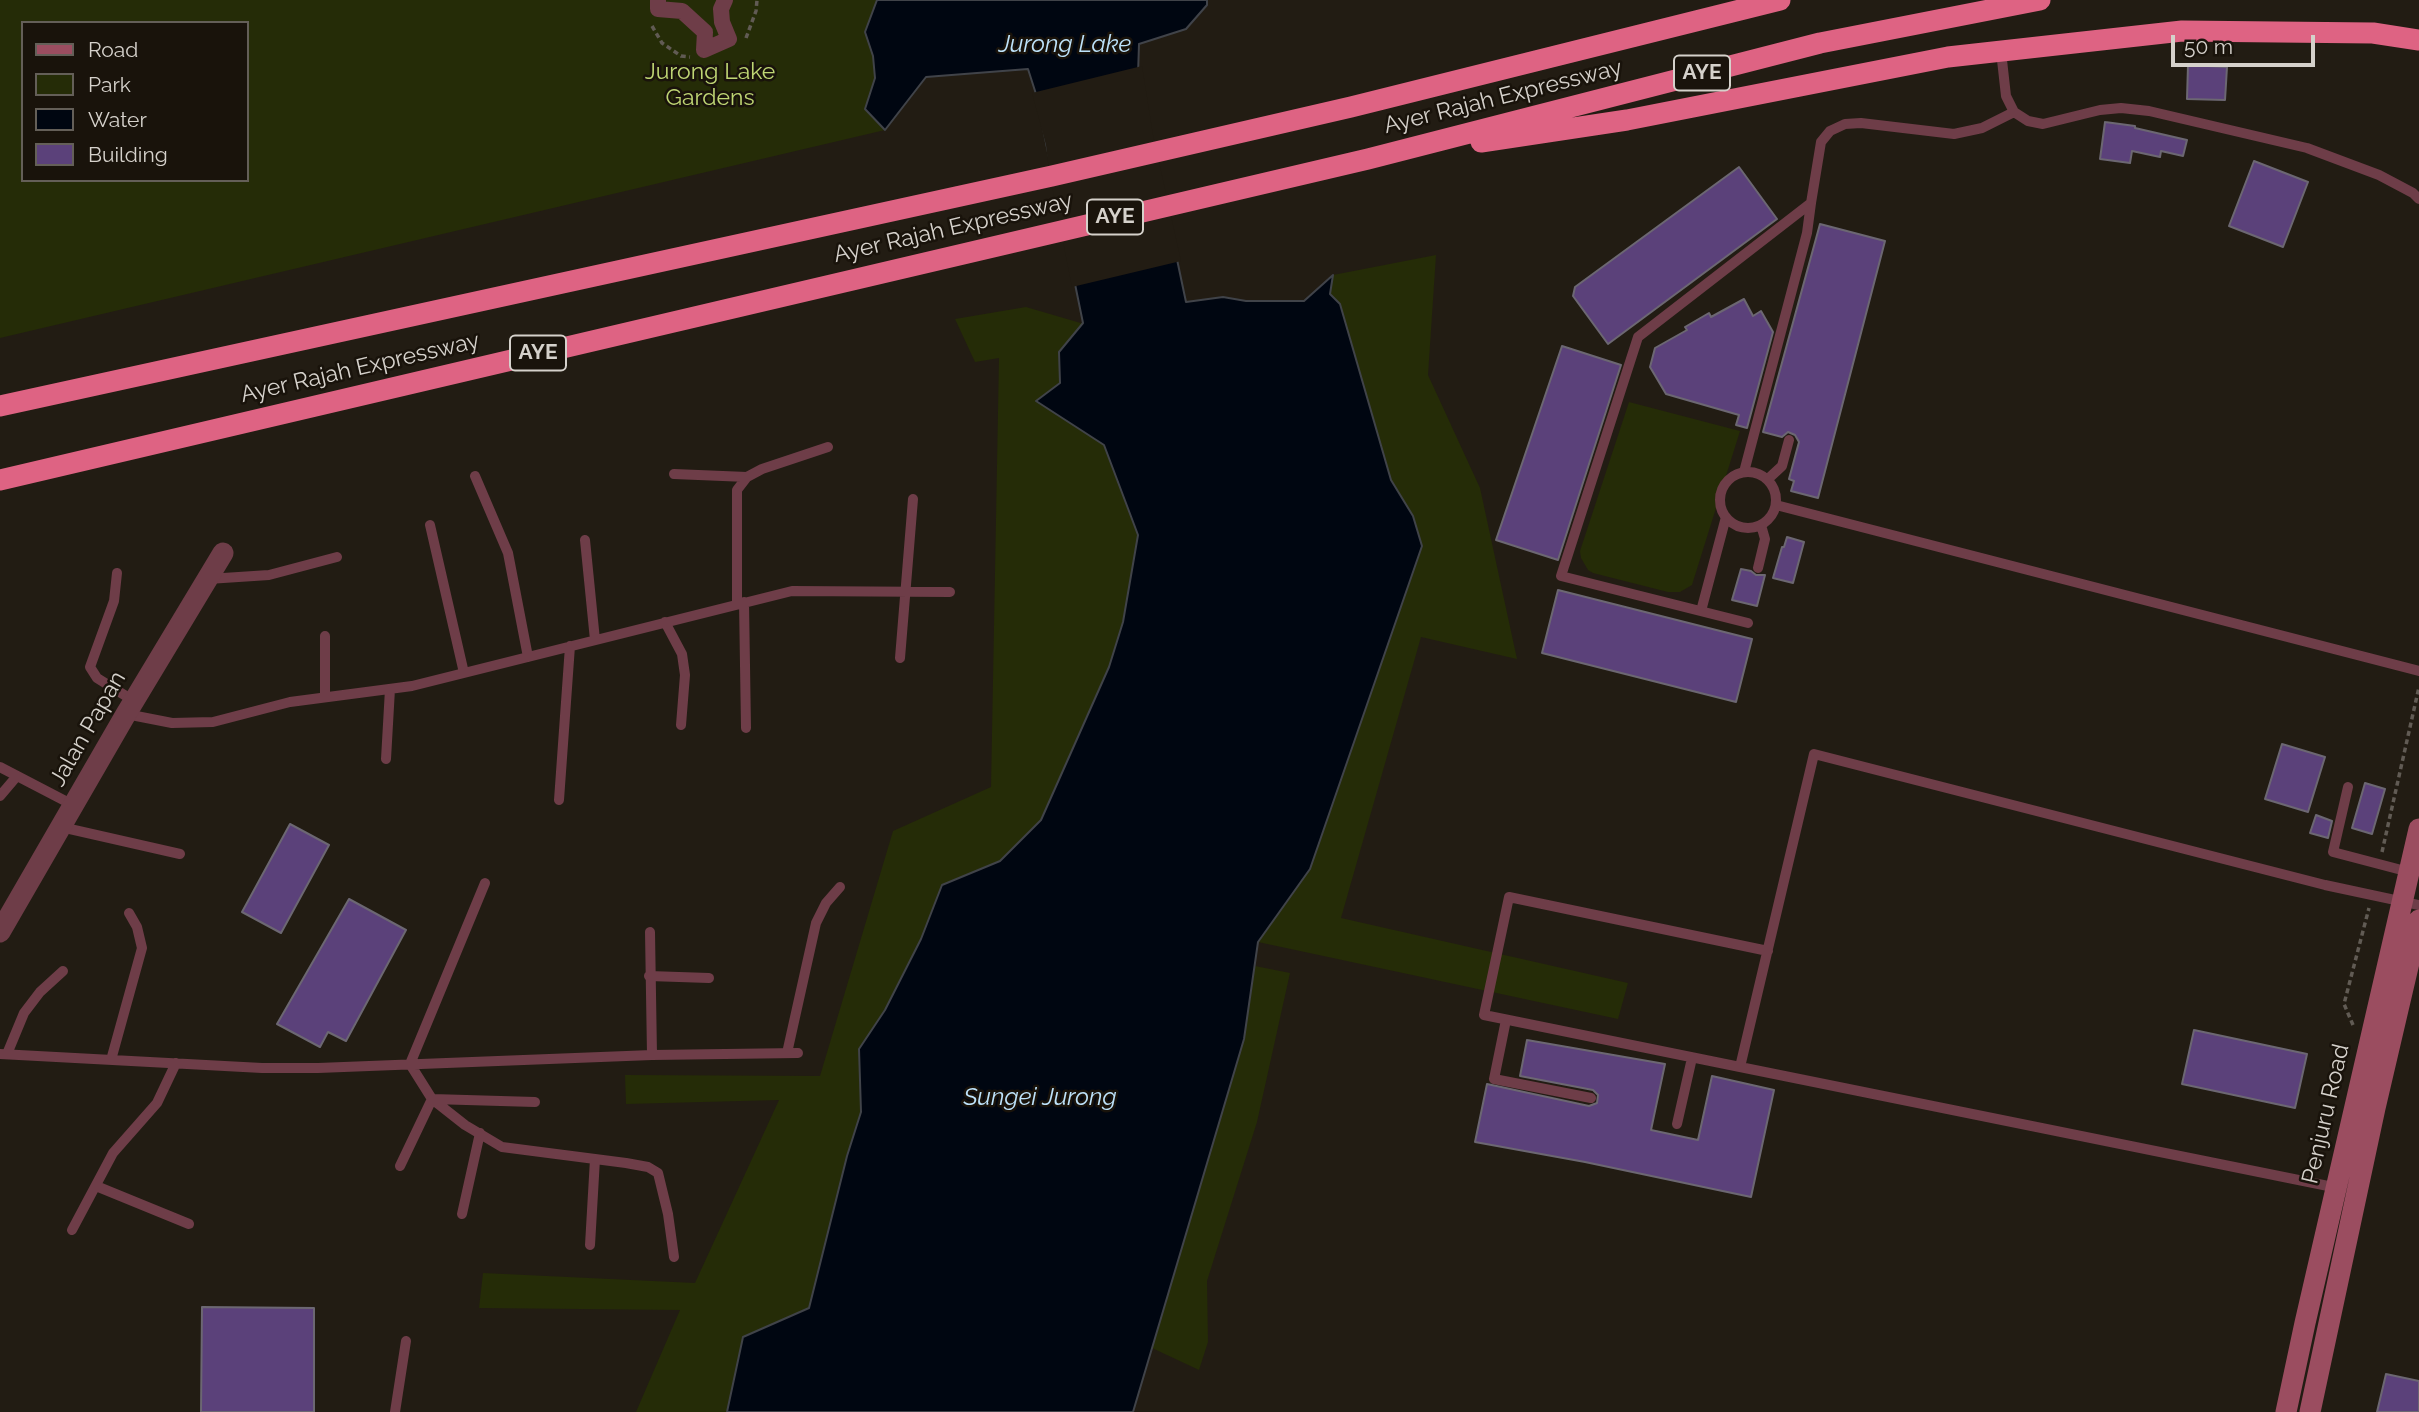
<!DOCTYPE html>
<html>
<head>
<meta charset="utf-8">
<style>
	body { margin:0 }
	#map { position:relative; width:2419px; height:1412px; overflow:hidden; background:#221c13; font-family:Raleway,sans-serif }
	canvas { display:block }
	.legend { position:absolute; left:21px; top:21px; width:228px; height:161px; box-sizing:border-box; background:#19130b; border:2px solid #645f58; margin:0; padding:9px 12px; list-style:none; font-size:21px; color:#d5d1cb }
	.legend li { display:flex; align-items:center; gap:14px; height:35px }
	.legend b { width:35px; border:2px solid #645f58 }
	.scale { position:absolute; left:2171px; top:35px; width:144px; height:32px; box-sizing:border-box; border:4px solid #d5d1cb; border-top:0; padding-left:9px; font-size:21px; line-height:24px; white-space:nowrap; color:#d5d1cb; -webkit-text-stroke:5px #19130b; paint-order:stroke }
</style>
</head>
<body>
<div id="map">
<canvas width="2419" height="1412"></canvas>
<ul class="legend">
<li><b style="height:9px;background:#9b4d60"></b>Road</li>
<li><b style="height:19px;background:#252c07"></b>Park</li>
<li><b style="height:19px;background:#000611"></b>Water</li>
<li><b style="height:19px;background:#5b417a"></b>Building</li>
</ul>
<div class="scale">50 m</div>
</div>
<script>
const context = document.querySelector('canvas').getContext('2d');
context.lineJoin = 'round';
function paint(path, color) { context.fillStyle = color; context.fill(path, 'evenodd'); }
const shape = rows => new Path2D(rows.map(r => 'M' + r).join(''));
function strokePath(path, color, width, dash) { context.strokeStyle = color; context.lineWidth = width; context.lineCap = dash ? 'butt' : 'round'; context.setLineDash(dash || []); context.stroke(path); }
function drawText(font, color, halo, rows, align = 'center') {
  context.font = font + ' Raleway,sans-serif'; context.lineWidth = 5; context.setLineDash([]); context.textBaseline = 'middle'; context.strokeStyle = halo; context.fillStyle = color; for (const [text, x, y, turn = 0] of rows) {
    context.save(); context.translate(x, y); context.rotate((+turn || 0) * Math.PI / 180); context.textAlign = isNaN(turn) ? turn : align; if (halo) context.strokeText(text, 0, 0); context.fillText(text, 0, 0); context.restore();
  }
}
paint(shape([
	[0,0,877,0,865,32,873,56,875,78,865,109,885,130,0,338],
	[23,23,247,23,247,180,23,180],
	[1436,255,1428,375,1480,488,1517,659,1421,637,1341,918,1628,983,1618,1019,1258,942,1310,869,1413,516,1391,480,1330,294,1333,275],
	[1026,307,1084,324,1059,352,1060,383,1037,401,1104,445,1138,535,1123,622,1109,667,1041,820,1000,861,942,885,921,939,885,1010,859,1049,861,1111,847,1156,809,1309,743,1337,727,1412,636,1412,680,1310,479,1308,483,1273,695,1283,779,1100,626,1104,625,1075,820,1076,893,831,991,787,999,358,975,362,955,319],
	[1629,402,1740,431,1692,585,1680,592,1668,592,1593,573,1588,570,1581,558,1580,551],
	[1255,966,1290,973,1257,1122,1207,1281,1208,1342,1199,1370,1152,1348,1244,1039]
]), '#252c07');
const water = shape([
	[877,0,1207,0,1207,5,1186,29,1139,44,1138,75,1186,302,1223,297,1246,301,1304,301,1333,275,1330,294,1340,304,1391,480,1413,516,1422,546,1310,869,1258,942,1244,1039,1133,1412,727,1412,743,1337,809,1308,847,1156,861,1112,859,1049,885,1010,921,939,942,885,1000,861,1041,820,1109,667,1123,622,1138,535,1104,445,1036,401,1060,383,1059,352,1083,323,1036,94,1028,69,926,77,885,130,865,109,875,78,873,56,865,32,877,0]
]);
paint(water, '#000611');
strokePath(water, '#404349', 2);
paint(shape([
	[1142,66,1153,135,1181,261,1072,287,1049,171,1046,145,1032,93]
]), '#221c13');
const building = shape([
	[2188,65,2227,67,2225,100,2187,99,2188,65],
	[2105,122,2135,126,2135,128,2187,140,2183,156,2161,151,2160,157,2132,151,2130,163,2100,159,2105,122],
	[2254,161,2308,182,2283,247,2229,226,2254,161],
	[1739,167,1777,219,1608,344,1573,296,1575,287,1739,167],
	[1820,224,1885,241,1818,498,1791,491,1794,481,1789,479,1799,442,1795,435,1788,432,1782,437,1763,432,1820,224],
	[1744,299,1753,316,1761,311,1773,332,1747,428,1736,425,1739,415,1666,394,1650,367,1655,348,1687,330,1685,327,1709,313,1711,317,1744,299],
	[1562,346,1621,365,1558,560,1496,540,1562,346],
	[1787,537,1804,542,1793,583,1773,578,1782,547,1784,547,1787,537],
	[1741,569,1751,571,1756,575,1765,575,1757,606,1732,600,1741,569],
	[1558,590,1752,639,1736,702,1542,653,1558,590],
	[2282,744,2325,757,2308,812,2265,799,2282,744],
	[2365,783,2385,789,2372,834,2352,828,2365,783],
	[2316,815,2332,821,2328,838,2310,833,2316,815],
	[290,824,329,845,281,933,242,912,290,824],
	[349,899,406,930,346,1041,328,1032,320,1047,277,1024,349,899],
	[2194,1030,2307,1054,2295,1108,2182,1084,2194,1030],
	[1527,1040,1665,1064,1651,1130,1698,1140,1712,1076,1774,1090,1751,1197,1585,1162,1475,1142,1487,1084,1589,1106,1597,1103,1598,1095,1593,1090,1520,1076,1527,1040],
	[202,1307,314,1308,314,1412,201,1412,202,1307],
	[2386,1374,2419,1381,2419,1412,2377,1412,2386,1374]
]);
paint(building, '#5b417a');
strokePath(building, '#6c6772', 2);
strokePath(shape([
	[652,26,662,43,681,56,690,57],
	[746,38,756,11,757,0],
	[2382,852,2419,687],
	[2353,1025,2344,1004,2369,908]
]), '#615b54', 3.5, [5, 3.5]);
strokePath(shape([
	[2001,51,2006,96,2014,112,2028,121,2043,124,2100,110,2121,108,2149,111,2307,148,2379,175,2413,193,2419,199],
	'1720 500a28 28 0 1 1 56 0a28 28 0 1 1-56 0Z',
	[1744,472,1807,233,1811,203],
	[674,474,747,477],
	[475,476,508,553,528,657],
	[1768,479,1782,466,1789,440],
	[1776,505,2419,671],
	[430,525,464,673],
	[585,540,595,640],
	[1758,568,1765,539,1761,525],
	[117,573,114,601,90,667,97,678,134,701],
	[208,579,269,575,337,557],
	[744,602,746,728],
	[737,603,737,490,747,477,762,469,828,447],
	[1701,611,1726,517],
	[665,622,682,654,685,675,681,725],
	[1748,623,1561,576,1638,337,1811,203,1821,142,1830,131,1845,124,1861,123,1954,134,1982,128,2014,112],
	[325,636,325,697],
	[900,658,913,499],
	[126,714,172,723,213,722,290,702,412,686,792,591,950,592],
	[386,759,390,689],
	[0,767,73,805],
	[2348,787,2333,852,2413,873],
	[0,796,17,776],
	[559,800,570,646],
	[61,827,180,854],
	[485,883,410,1064,432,1099,465,1125,502,1147,626,1163,648,1167,658,1173,668,1214,674,1257],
	[650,932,652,1055],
	[649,976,709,978],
	[1506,1020,1494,1079,1591,1098],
	[787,1053,816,923,826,903,840,887],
	[0,1054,262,1068,318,1068,652,1055,798,1053],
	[7,1054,24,1013,40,992,63,971],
	[111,1060,142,948,137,927,129,913],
	[1740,1067,1484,1015,1509,897,1768,951],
	[1677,1124,1692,1058],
	[400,1166,432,1099,535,1102],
	[96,1186,189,1224],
	[2338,1188,1740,1067,1814,754,2325,885,2419,905],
	[462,1214,480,1133],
	[72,1230,113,1153,157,1103,176,1063],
	[590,1245,595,1159],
	[395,1412,406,1341]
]), '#6e3d48', 10);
strokePath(shape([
	[658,0,658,9,682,11,705,32,704,50,729,39,722,22,721,9,725,0]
]), '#6e3d48', 16);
strokePath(shape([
	[0,932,126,714,223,553]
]), '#6e3d48', 21);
strokePath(shape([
	[2286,1412,2305,1323,2419,829],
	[2310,1412,2375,1108,2419,920]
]), '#9b4d60', 21);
strokePath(shape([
	[1481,142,1627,120,1948,57,2182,31,2373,33,2419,40],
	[0,406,1052,176,1351,107,1780,0],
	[0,480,1368,159,1820,43,2040,0]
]), '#de6383', 21);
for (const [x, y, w] of [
	[1702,73,56],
	[1115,217,56],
	[538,353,56]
]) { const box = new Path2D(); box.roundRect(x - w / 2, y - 17.5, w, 35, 5); context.fillStyle = '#19130b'; context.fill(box); strokePath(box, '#d5d1cb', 2); }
drawText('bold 21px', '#d5d1cb', null, [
	["AYE",1702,73],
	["AYE",1115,217],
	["AYE",538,353]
]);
drawText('23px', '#bfd674', '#19130b', [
	["Jurong Lake",710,72],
	["Gardens",710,98]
]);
drawText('23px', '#d5d1cb', '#19130b', [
	["Ayer Rajah Expressway",1503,97,-14],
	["Ayer Rajah Expressway",953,228,-13],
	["Ayer Rajah Expressway",360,368,-13],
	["Jalan Papan",88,729,-60],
	["Penjuru Road",2326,1114,-77]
]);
drawText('italic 24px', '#bee3fb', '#19130b', [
	["Jurong Lake",1065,45],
	["Sungei Jurong",1040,1098]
]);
</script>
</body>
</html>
